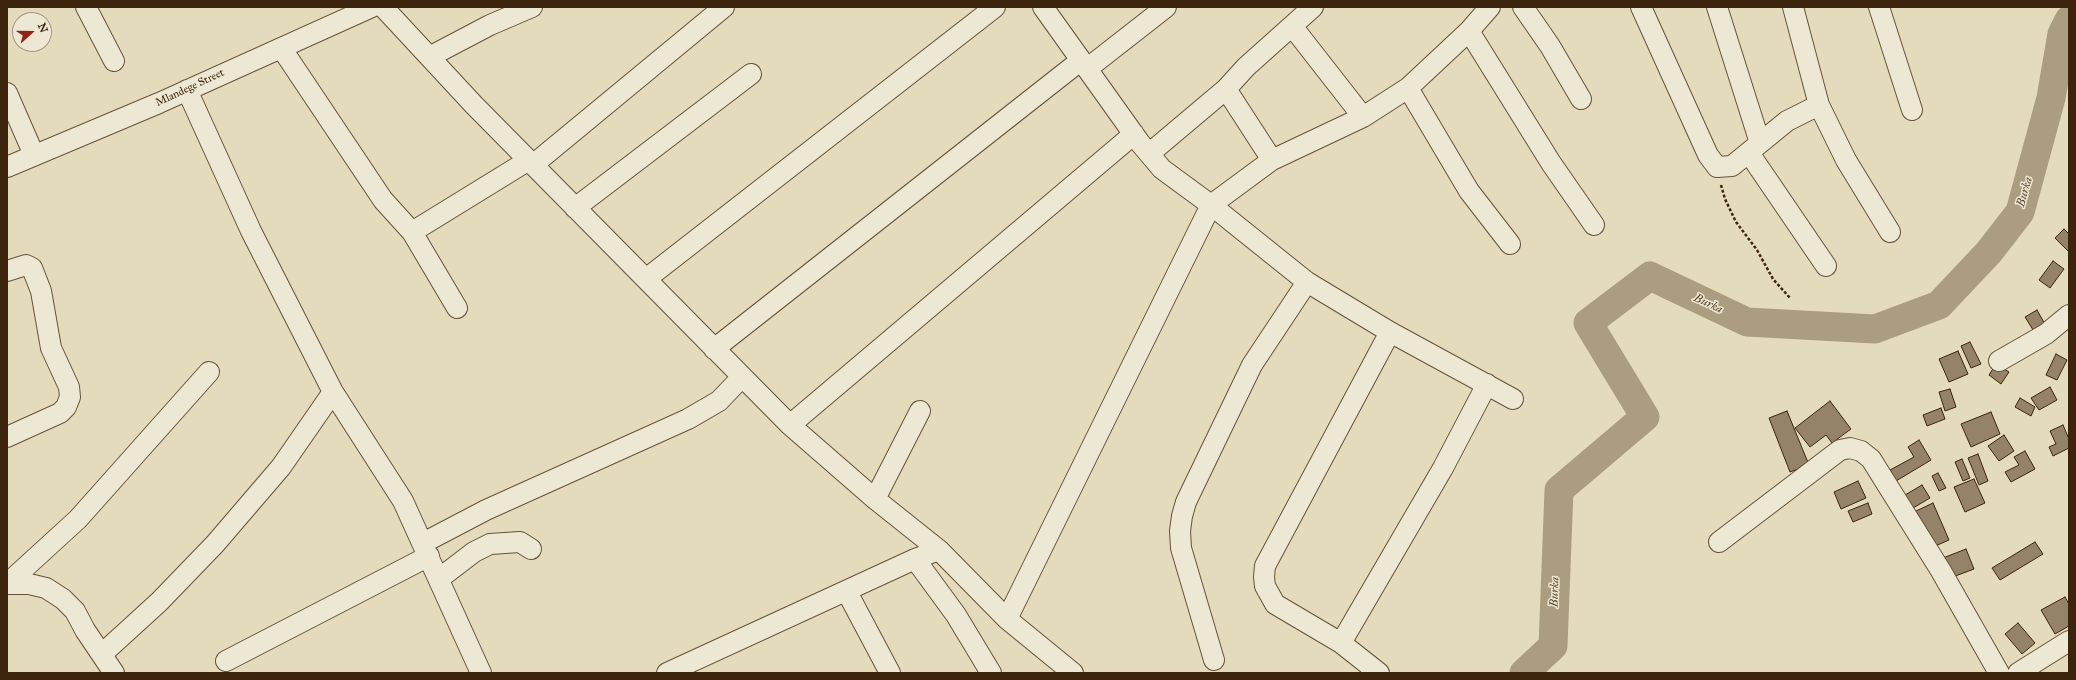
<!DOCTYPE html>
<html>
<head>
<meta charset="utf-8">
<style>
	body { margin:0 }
	#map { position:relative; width:2076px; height:680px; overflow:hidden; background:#e4dbbc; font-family:"IM FELL Great Primer",serif }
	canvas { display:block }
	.frame { position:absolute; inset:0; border:8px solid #3d240d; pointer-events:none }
	.north { position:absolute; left:12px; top:12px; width:40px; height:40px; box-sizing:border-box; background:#ede8d3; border:1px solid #a79a84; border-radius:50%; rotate:69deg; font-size:11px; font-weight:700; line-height:16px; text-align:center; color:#3d240d }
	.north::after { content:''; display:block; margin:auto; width:14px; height:18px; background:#8f2418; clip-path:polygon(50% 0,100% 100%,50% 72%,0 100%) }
</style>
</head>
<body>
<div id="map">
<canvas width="2076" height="680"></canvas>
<div class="frame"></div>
<div class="north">N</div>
</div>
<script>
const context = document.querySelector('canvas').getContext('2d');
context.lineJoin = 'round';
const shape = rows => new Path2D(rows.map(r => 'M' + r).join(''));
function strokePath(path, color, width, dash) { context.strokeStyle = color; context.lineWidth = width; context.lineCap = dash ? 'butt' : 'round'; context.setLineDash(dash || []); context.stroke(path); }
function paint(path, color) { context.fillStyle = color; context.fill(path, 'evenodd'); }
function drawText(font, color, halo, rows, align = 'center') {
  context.font = font + ' "IM FELL Great Primer",serif'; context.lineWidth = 3; context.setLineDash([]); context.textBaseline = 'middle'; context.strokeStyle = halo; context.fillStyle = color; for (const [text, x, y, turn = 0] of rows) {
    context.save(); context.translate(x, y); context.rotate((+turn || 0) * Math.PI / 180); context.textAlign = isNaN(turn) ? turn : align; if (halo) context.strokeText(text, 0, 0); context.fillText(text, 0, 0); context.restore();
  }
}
strokePath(shape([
	[1524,673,1553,646,1559,490,1645,417,1588,323,1650,276,1747,322,1875,329,1939,305,1989,252,2020,212,2051,98,2062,34,2069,20]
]), '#ab9d80', 29);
const building = shape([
	[2064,229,2069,234,2069,252,2055,238,2064,229],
	[2053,261,2064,269,2050,288,2039,280,2053,261],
	[2037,310,2046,326,2035,333,2025,317,2037,310],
	[1970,342,1981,364,1971,368,1961,346,1970,342],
	[1958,351,1968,374,1949,382,1939,359,1958,351],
	[2056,354,2067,360,2057,380,2046,375,2056,354],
	[1996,364,2009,372,2001,384,1989,375,1996,364],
	[2050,387,2057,400,2039,410,2031,398,2050,387],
	[1950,389,1956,407,1945,411,1939,392,1950,389],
	[2020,398,2035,407,2031,416,2015,407,2020,398],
	[1830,401,1851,429,1832,443,1826,435,1810,447,1795,428,1830,401],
	[1941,408,1945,419,1927,426,1923,415,1941,408],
	[1787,411,1809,465,1790,472,1769,418,1787,411],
	[1991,412,2000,434,1971,447,1961,424,1991,412],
	[2063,425,2069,439,2069,448,2053,456,2049,447,2056,444,2050,431,2063,425],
	[2004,435,2014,451,1999,461,1988,446,2004,435],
	[1919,440,1931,460,1896,481,1890,470,1914,457,1908,447,1919,440],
	[2025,451,2035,469,2011,482,2005,472,2019,465,2014,457,2025,451],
	[1978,454,1988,481,1979,485,1968,458,1978,454],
	[1962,459,1970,478,1963,481,1955,462,1962,459],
	[1938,473,1946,488,1939,491,1932,476,1938,473],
	[1974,479,1985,503,1965,512,1954,487,1974,479],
	[1858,481,1866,498,1841,509,1834,492,1858,481],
	[1922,485,1930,498,1913,508,1905,495,1922,485],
	[1868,503,1872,514,1853,522,1848,511,1868,503],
	[1933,503,1949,540,1933,547,1914,512,1933,503],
	[2035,542,2043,554,2000,580,1992,568,2035,542],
	[1966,549,1974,569,1950,578,1943,558,1966,549],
	[2065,597,2069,604,2069,626,2055,634,2041,610,2065,597],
	[2018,623,2035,643,2022,654,2005,634,2018,623]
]);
paint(building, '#948368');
strokePath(building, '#3d240d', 1);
const street = shape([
	[86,7,114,61],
	[383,7,474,105,790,425,875,499,939,550,1007,619,1073,673],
	[1043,7,1140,143,1162,169,1211,205,1307,282,1390,332,1513,399],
	[1523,7,1550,46,1581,99],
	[1641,7,1708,155,1717,167,1732,166,1787,121,1819,105],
	[1717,7,1760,143],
	[1793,7,1819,105,1846,160,1890,232],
	[1879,7,1912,110],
	[1292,26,1363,117],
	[1469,31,1551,163,1594,225],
	[282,49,383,200,412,232,457,308],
	[431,56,490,25,532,7],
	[1088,68,1166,7],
	[1408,88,1469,191,1510,244],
	[1226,89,1272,160],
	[187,90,251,231,333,392,403,501,481,673],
	[7,93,34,155],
	[1150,153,1226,89,1246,67,1313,7],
	[1749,153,1826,266],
	[534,164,724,7],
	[7,167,159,103,372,7],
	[575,208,751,74],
	[412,232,529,160],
	[7,271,26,265,32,268,41,291,51,348,69,387,70,397,66,407,60,413,7,437],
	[646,279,995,7],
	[714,349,1080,61],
	[1999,361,2046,334,2069,315],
	[790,425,1134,134],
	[875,499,920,411],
	[1719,542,1840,450,1850,448,1861,451,1871,459,1941,571,1999,673],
	[423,543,486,510,688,419,719,401,741,378],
	[915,559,956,615,991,673],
	[440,578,474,552,490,544,520,542,531,549],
	[7,584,78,519,209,372],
	[7,584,29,584,46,588,63,599,75,611,85,630,114,673],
	[847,592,890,673],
	[1007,619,1211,205,1272,160,1363,117,1408,88,1469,31,1490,7],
	[1341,643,1443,468,1487,384],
	[102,654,159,602,215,544,281,467,333,392],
	[1214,660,1181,548,1180,531,1182,516,1186,502,1252,365,1307,282],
	[226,661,429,556],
	[667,673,915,559,939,550],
	[1379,673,1341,643,1275,604,1265,586,1264,577,1265,566,1390,332],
	[2018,673,2069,641]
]);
strokePath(street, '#675239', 22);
strokePath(shape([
	[1721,185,1725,199,1736,222,1757,250,1773,279,1790,298]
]), '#3d240d', 2.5, [3, 2]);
strokePath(street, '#ede8d3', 20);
drawText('11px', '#3d240d', '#ede8d3', [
	["Mlandege Street",190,88,-25]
]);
drawText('italic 12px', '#5e4830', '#ede8d3', [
	["Burka",2025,192,-74],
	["Burka",1708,304,25],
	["Burka",1555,592,-88]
]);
</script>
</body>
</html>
